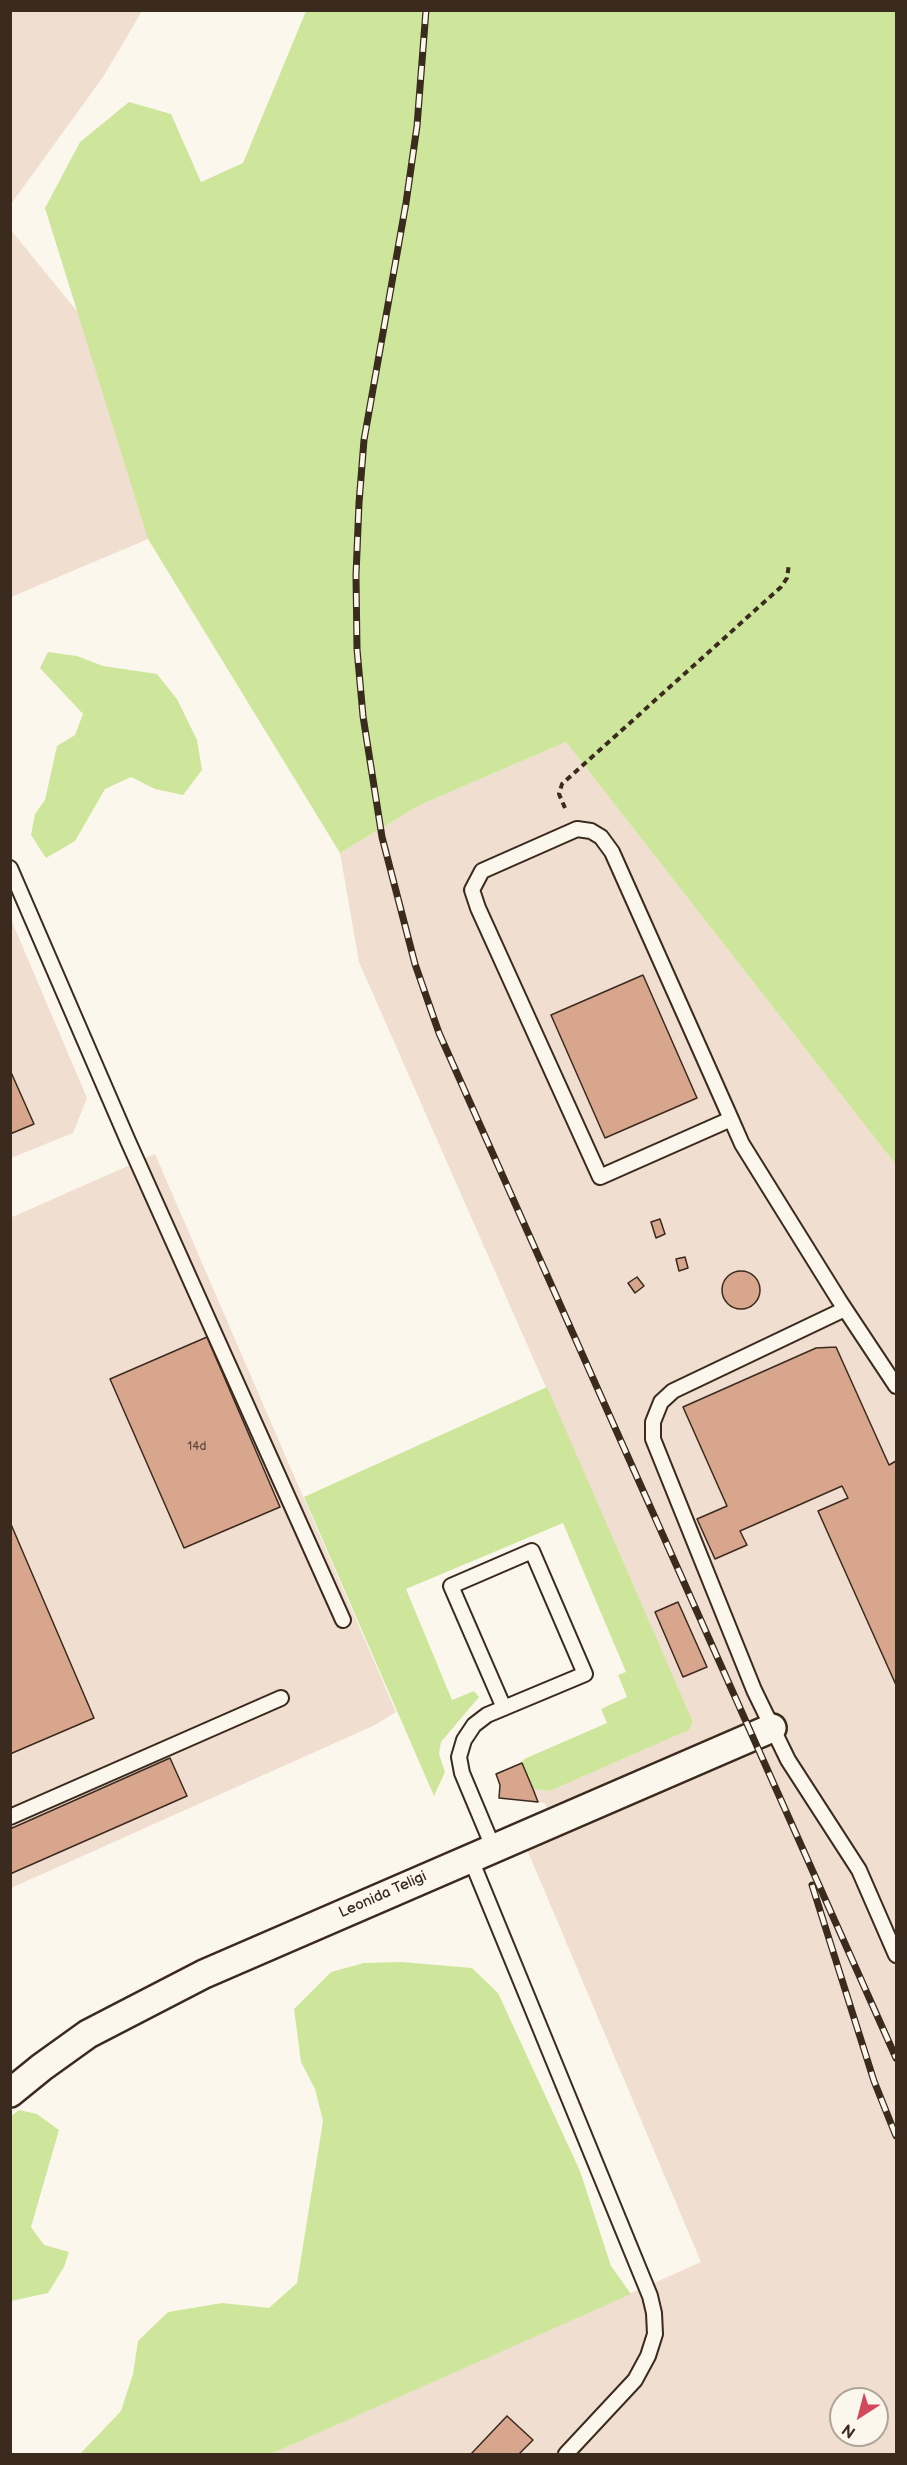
<!DOCTYPE html>
<html>
<head>
<meta charset="utf-8">
<style>
  body { margin:0 }
  #map { position:relative; width:907px; height:2465px; overflow:hidden; background:#fbf7ec; font-family:"Balsamiq Sans",sans-serif }
  canvas { display:block }
  .frame { position:absolute; inset:0; border:12px solid #3b2a1e; pointer-events:none }
  .north { position:absolute; left:829px; top:2387px; width:60px; height:60px; box-sizing:border-box; background:#fbf7ec; border:2px solid #aea59a; border-radius:50%; rotate:216deg; font-size:16px; font-weight:700; line-height:24px; text-align:center; color:#3b2a1e }
  .north::after { content:''; display:block; margin:auto; width:21px; height:27px; background:#d1495b; clip-path:polygon(50% 0,100% 100%,50% 72%,0 100%) }
</style>
</head>
<body>
<div id="map">
<canvas width="907" height="2465"></canvas>
<div class="frame"></div>
<div class="north">N</div>
</div>
<script>
const ctx = document.querySelector('canvas').getContext('2d');
ctx.lineJoin = 'round';
function fill(path, color) {
  ctx.fillStyle = color;
  ctx.fill(path, 'evenodd');
}
function shape(rows) {
  const path = new Path2D();
  for (const r of rows) {
    if (r.length === 3) {
      path.moveTo(r[0] + r[2], r[1]);
      path.arc(r[0], r[1], r[2], 0, 2 * Math.PI);
      continue;
    }
    path.moveTo(r[0], r[1]);
    for (let i = 2; i < r.length; i += 2) path.lineTo(r[i], r[i + 1]);
  }
  return path;
}
function trace(path, color, width, dash) {
  ctx.strokeStyle = color;
  ctx.lineWidth = width;
  ctx.lineCap = dash ? 'butt' : 'round';
  ctx.setLineDash(dash || []);
  ctx.stroke(path);
}
function label(font, color, halo, rows, align = 'center') {
  ctx.font = font + ' "Balsamiq Sans",sans-serif';
  ctx.lineWidth = 4.5;
  ctx.setLineDash([]);
  ctx.textBaseline = 'middle';
  ctx.strokeStyle = halo;
  ctx.fillStyle = color;
  for (const [text, x, y, turn = 0] of rows) {
    ctx.save();
    ctx.translate(x, y);
    ctx.rotate((+turn || 0) * Math.PI / 180);
    ctx.textAlign = isNaN(turn) ? turn : align;
    if (halo) ctx.strokeText(text, 0, 0);
    ctx.fillText(text, 0, 0);
    ctx.restore();
  }
}
fill(shape([
  [11,10,142,11,103,77,11,204],
  [10,229,181,439,148,539,11,597],
  [566,742,896,1165,896,2454,271,2454,701,2262,526,1847,558,1833,545,1803,538,1802,533,1789,550,1791,689,1730,693,1722,359,962,340,853,420,805],
  [841,2399,877,2399,877,2435,841,2435],
  [10,917,87,1098,73,1133,11,1158],
  [155,1154,396,1712,375,1725,11,1888,10,1218]
]), '#f0ded0');
fill(shape([
  [306,11,896,11,896,1165,566,742,420,805,340,853,148,539,45,208,80,142,129,102,171,114,201,182,243,163],
  [48,652,77,656,103,666,157,674,177,699,197,740,202,770,183,795,155,789,131,777,105,789,75,841,46,858,31,835,35,814,45,800,57,746,75,735,83,714,40,668],
  [547,1387,693,1722,689,1730,550,1791,533,1789,522,1763,524,1759,607,1723,601,1709,627,1697,618,1675,626,1672,563,1523,406,1589,452,1700,474,1691,479,1697,441,1742,439,1754,445,1772,434,1796,304,1497],
  [402,1962,472,1968,498,1993,580,2171,611,2266,631,2294,271,2454,80,2454,121,2411,133,2374,138,2341,168,2312,222,2303,269,2308,297,2283,323,2121,315,2089,301,2062,294,2009,331,1972,364,1963],
  [19,2110,37,2114,59,2130,31,2227,44,2245,69,2252,64,2267,48,2293,11,2301,10,2117]
]), '#cee69c');
const building = shape([
  [643,975,697,1098,605,1138,551,1015,643,975],
  [10,1070,34,1124,10,1134,10,1070],
  [660,1219,665,1234,656,1238,651,1222,660,1219],
  [685,1257,688,1268,679,1271,676,1259,685,1257],
  [741,1290,19],
  [637,1277,644,1286,635,1293,628,1283,637,1277],
  [207,1337,280,1507,184,1548,110,1379,207,1337],
  [836,1347,889,1465,896,1461,896,1685,818,1511,848,1498,842,1486,740,1531,747,1545,715,1559,697,1519,727,1506,683,1407,816,1348,836,1347],
  [10,1522,94,1718,10,1754,10,1522],
  [678,1602,707,1667,683,1677,655,1612,678,1602],
  [170,1758,187,1796,10,1874,10,1829,170,1758],
  [522,1763,533,1789,538,1802,499,1798,500,1785,496,1774,522,1763],
  [507,2416,533,2440,519,2454,471,2454,507,2416]
]);
fill(building, '#d8a58d');
trace(building, '#3b2a1e', 1.5);
const lane = shape([
  [10,868,128,1141,343,1620],
  [731,1119,600,1177,478,908,472,890,482,871,577,829,591,831,601,837,612,852,691,1029,731,1119,742,1144,839,1300,896,1386],
  [845,1309,673,1391,661,1402,653,1422,653,1439,754,1690,788,1760,859,1870,896,1955],
  [10,1817,281,1698],
  [493,1847,462,1773,459,1757,464,1740,474,1725,487,1715,585,1674,532,1551,451,1586,504,1708],
  [470,1857,650,2296,654,2313,655,2334,648,2356,635,2380,566,2454]
]);
const street = shape([
  [10,2093,42,2067,88,2034,204,1974,772,1728]
]);
trace(lane, '#3b2a1e', 18);
trace(street, '#3b2a1e', 32);
trace(shape([
  [565,808,559,794,562,784,781,587,787,578,789,564]
]), '#3b2a1e', 4, [6, 4.5]);
trace(lane, '#fbf7ec', 14);
trace(street, '#fbf7ec', 27);
const rail = shape([
  [426,10,417,126,406,203,364,440,359,503,356,575,357,649,363,716,382,837,415,964,439,1033,896,2058],
  [812,1885,874,2081,896,2136]
]);
trace(rail, '#3b2a1e', 7);
trace(rail, '#fbf7ec', 4.5, [14]);
label('12px', '#62493a', null, [
  ["14d",197,1447]
]);
label('15px', '#3b2a1e', '#fbf7ec', [
  ["Leonida Teligi",383,1895,-24]
]);
</script>
</body>
</html>
